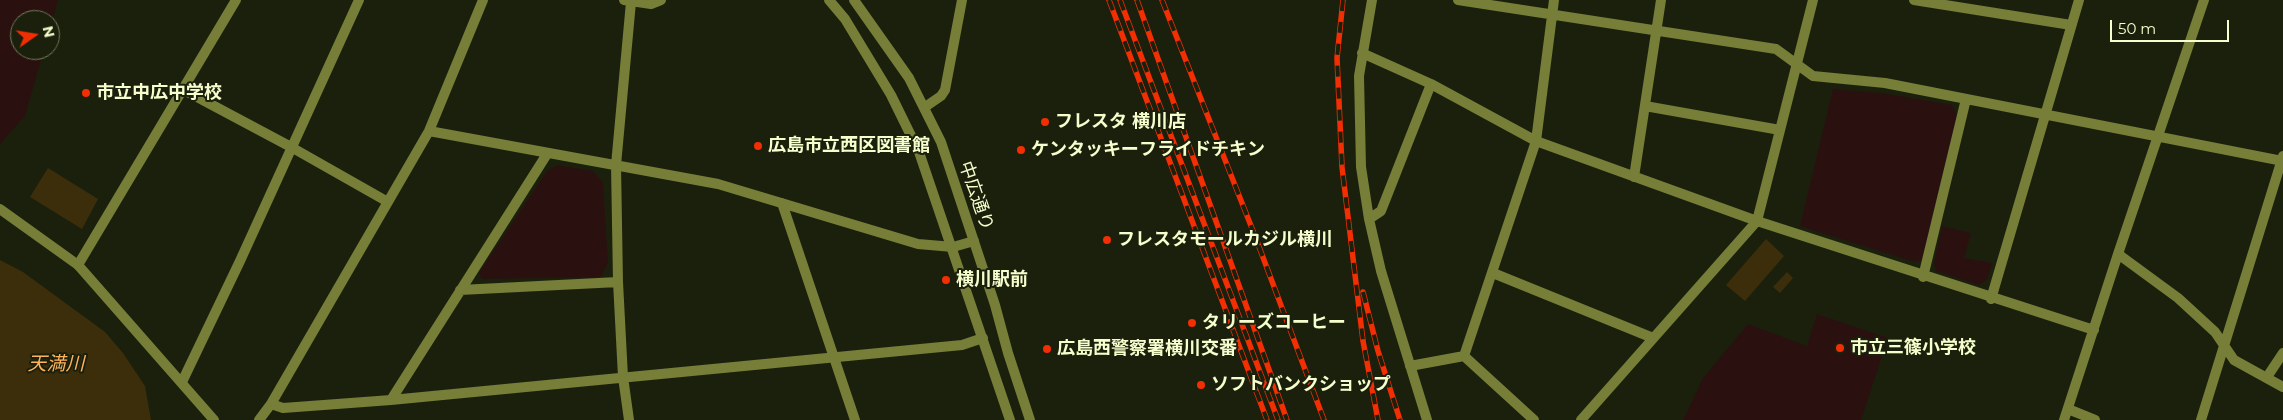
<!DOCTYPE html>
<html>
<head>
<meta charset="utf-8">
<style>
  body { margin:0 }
  #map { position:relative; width:2283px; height:420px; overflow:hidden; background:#1b200d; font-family:Montserrat,sans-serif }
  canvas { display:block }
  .north { position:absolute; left:10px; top:10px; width:50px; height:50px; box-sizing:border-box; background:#1b200d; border:1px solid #727959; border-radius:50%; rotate:77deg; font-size:14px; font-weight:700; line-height:20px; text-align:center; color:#f5fecc }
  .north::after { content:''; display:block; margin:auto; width:18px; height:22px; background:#f42e03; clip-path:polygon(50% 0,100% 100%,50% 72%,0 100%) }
  .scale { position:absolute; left:2110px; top:20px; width:119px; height:22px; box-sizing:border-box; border:2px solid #f5fecc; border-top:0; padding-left:6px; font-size:15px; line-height:18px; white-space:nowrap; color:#f5fecc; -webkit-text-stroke:4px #1b200d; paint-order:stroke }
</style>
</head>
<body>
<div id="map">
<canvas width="2283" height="420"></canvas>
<div class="north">N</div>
<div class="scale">50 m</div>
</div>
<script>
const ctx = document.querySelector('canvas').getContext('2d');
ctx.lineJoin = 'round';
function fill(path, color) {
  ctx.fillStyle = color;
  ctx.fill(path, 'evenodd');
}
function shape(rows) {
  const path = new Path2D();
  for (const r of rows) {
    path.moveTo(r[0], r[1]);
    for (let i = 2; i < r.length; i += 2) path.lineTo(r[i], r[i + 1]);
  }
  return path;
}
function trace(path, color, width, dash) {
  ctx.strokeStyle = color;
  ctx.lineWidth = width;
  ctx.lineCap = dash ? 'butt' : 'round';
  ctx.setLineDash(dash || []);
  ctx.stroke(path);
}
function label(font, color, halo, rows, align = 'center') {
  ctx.font = font + ' Montserrat,"Noto Sans JP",sans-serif';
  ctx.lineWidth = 4;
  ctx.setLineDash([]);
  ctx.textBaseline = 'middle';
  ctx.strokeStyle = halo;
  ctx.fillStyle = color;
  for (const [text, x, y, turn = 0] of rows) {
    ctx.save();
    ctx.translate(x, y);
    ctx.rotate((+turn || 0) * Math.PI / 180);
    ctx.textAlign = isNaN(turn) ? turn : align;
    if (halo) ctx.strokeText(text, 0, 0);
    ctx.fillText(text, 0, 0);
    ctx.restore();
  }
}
fill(shape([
  [0,0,58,0,50,29,50,20,20,20,20,50,44,50,25,116,0,144],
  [1833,89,1882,93,1952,105,1957,115,1922,260,1914,262,1800,226],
  [557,165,593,171,603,183,608,263,601,277,482,279,479,273,547,171],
  [1942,226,1971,233,1964,258,1992,263,1987,280,1979,285,1936,271,1934,263],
  [1817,314,1888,338,1861,420,1683,420,1703,378,1748,324,1807,346]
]), '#2a1110');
fill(shape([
  [48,168,98,199,82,229,30,197],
  [1766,239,1784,256,1745,301,1726,285],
  [0,260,23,272,105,332,123,353,145,386,151,420,0,420],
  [1787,272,1793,278,1780,293,1773,287]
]), '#3c2e0a');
trace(shape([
  [624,0,651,4,661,0],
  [1372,0,1359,76,1361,167,1369,219,1381,271,1427,420],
  [1458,0,1776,49,1813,76,1885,83,2283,161],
  [1914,0,2071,25],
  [1362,53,1431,84,1536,141,1757,221,2094,330],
  [184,90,291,147,388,202],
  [1645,106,1780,130],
  [925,107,941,96,945,90,962,0],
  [429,131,718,184,918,244,953,247,974,241],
  [1634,177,1661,0],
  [782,203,855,420],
  [1369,219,1381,211,1431,84],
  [2118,254,2178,298,2215,332,2234,360,2283,387],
  [78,265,236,0],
  [1493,273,1653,338],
  [1923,277,1966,99],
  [460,290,618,282],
  [1991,299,2079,0],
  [1464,356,1536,141,1554,0],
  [1410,366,1464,356,1534,420],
  [2267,377,2283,353],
  [182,382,240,261,359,0],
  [391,400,547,154],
  [271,404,283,408,391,400,962,345,983,338],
  [2068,409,2095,420],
  [259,420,271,404,429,131,483,0],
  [629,420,623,377,618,282,616,165,631,2],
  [1581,420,1757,221,1813,0],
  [2064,420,2118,254,2204,0],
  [2201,420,2283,156]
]), '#767e38', 10);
trace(shape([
  [829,0,845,19,891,95,919,152,1010,420],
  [854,0,909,78,941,142,995,305,1008,353,1030,420],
  [0,209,78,265,214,420]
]), '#767e38', 10);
const rail = shape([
  [1109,0,1267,420],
  [1120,0,1278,420],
  [1137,0,1287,420],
  [1162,0,1255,236,1324,420],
  [1343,0,1337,58,1342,167,1363,341,1378,420],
  [1363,292,1378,351,1400,420]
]);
trace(rail, '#f42e03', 5.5);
trace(rail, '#1b200d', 4, [11]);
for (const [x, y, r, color] of [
  [86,93,5,"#f42e03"],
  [1045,122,5,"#f42e03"],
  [758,146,5,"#f42e03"],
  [1021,150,5,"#f42e03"],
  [1107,240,5,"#f42e03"],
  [946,280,5,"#f42e03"],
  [1192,323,5,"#f42e03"],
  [1840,348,5,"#f42e03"],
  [1047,349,5,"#f42e03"],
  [1201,385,5,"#f42e03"]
]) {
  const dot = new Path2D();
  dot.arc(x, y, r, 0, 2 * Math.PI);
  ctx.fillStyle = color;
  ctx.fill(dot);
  trace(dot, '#1b200d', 2);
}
label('bold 18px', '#f5fecc', '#1b200d', [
  ["市立中広中学校",96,93],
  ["フレスタ 横川店",1055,122],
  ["広島市立西区図書館",768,146],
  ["ケンタッキーフライドチキン",1031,150],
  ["フレスタモールカジル横川",1117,240],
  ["横川駅前",956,280],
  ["タリーズコーヒー",1202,323],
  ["市立三篠小学校",1850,348],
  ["広島西警察署横川交番",1057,349],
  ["ソフトバンクショップ",1211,385]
], 'left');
label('18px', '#f5fecc', '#1b200d', [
  ["中広通り",976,196,71]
]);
label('italic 19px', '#fdb35c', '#1b200d', [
  ["天満川",56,364]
]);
</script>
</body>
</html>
